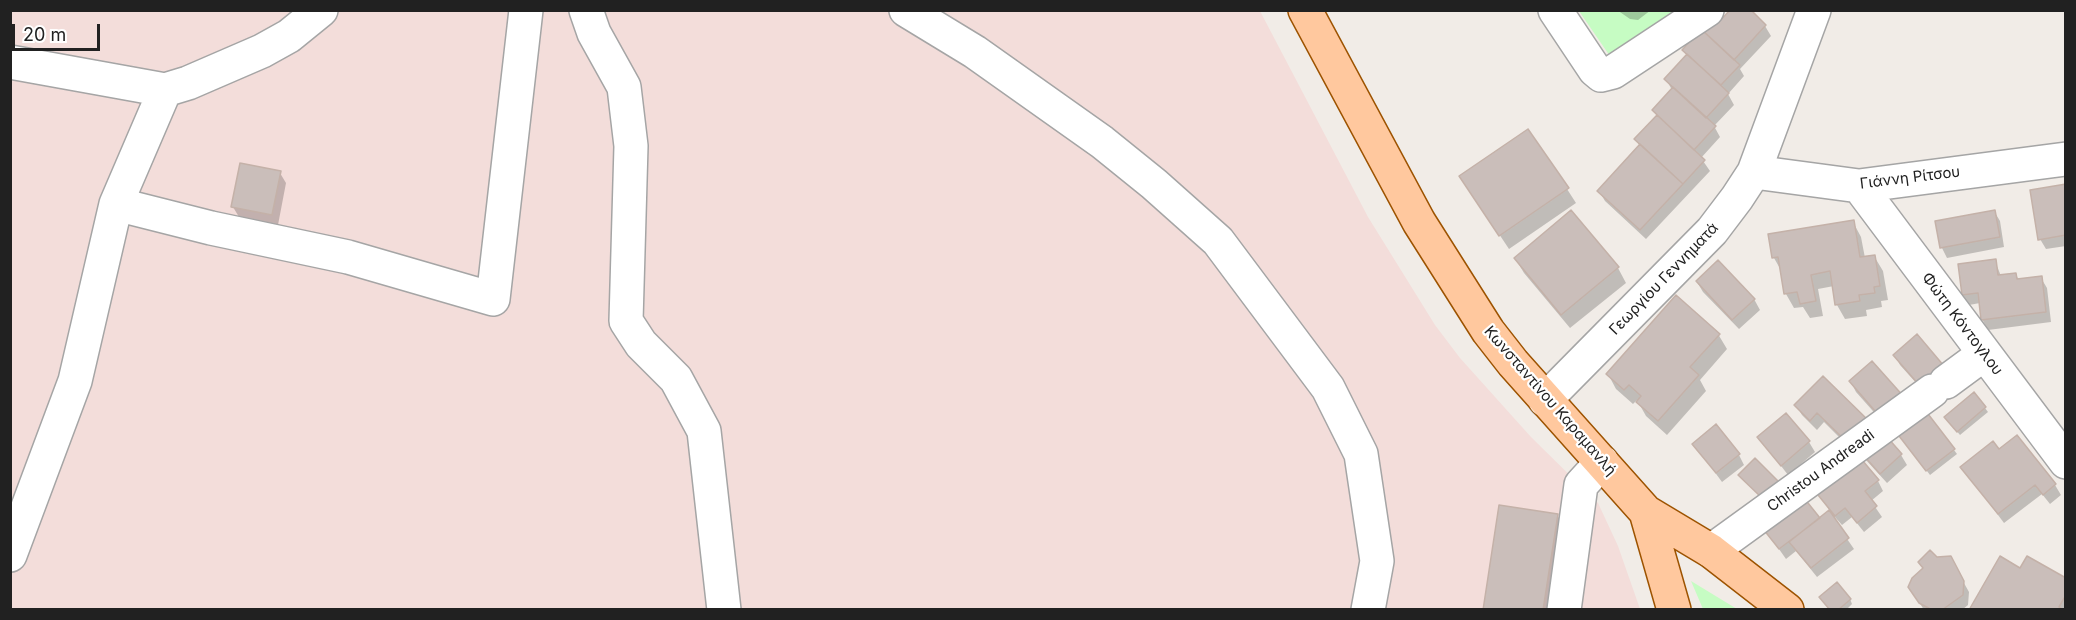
<!DOCTYPE html>
<html>
<head>
<meta charset="utf-8">
<style>
  body { margin:0 }
  #map { position:relative; width:2076px; height:620px; overflow:hidden; background:#f1ece7; font-family:Inter,sans-serif }
  canvas { display:block }
  .frame { position:absolute; inset:0; border:12px solid #212121; pointer-events:none }
  .scale { position:absolute; left:12px; top:24px; width:88px; height:27px; box-sizing:border-box; border:3px solid #212121; border-top:0; padding-left:8px; font-size:18px; line-height:21px; white-space:nowrap; color:#212121; -webkit-text-stroke:4px #fff; paint-order:stroke }
</style>
</head>
<body>
<div id="map">
<canvas width="2076" height="620"></canvas>
<div class="frame"></div>
<div class="scale">20 m</div>
</div>
<script>
const ctx = document.querySelector('canvas').getContext('2d');
ctx.lineJoin = 'round';
function fill(path, color) {
  ctx.fillStyle = color;
  ctx.fill(path, 'evenodd');
}
function shape(rows) {
  const path = new Path2D();
  for (const r of rows) {
    path.moveTo(r[0], r[1]);
    for (let i = 2; i < r.length; i += 2) path.lineTo(r[i], r[i + 1]);
  }
  return path;
}
function trace(path, color, width, dash) {
  ctx.strokeStyle = color;
  ctx.lineWidth = width;
  ctx.lineCap = dash ? 'butt' : 'round';
  ctx.setLineDash(dash || []);
  ctx.stroke(path);
}
function label(font, color, halo, rows, align = 'center') {
  ctx.font = font + ' Inter,sans-serif';
  ctx.lineWidth = 4.5;
  ctx.setLineDash([]);
  ctx.textBaseline = 'middle';
  ctx.strokeStyle = halo;
  ctx.fillStyle = color;
  for (const [text, x, y, turn = 0] of rows) {
    ctx.save();
    ctx.translate(x, y);
    ctx.rotate((+turn || 0) * Math.PI / 180);
    ctx.textAlign = isNaN(turn) ? turn : align;
    if (halo) ctx.strokeText(text, 0, 0);
    ctx.fillText(text, 0, 0);
    ctx.restore();
  }
}
fill(shape([
  [10,11,1260,11,1368,217,1435,325,1460,358,1531,437,1598,503,1618,546,1640,609,11,609]
]), '#f3ddda');
fill(shape([
  [1579,11,1692,11,1614,62],
  [1691,581,1737,609,1703,609]
]), '#c6fcc3');
fill(shape([
  [1617,10,1651,10,1638,20,1630,19],
  [1717,26,1765,26,1771,36,1740,69,1744,76,1728,94,1734,105,1714,126,1720,137,1701,158,1710,171,1646,239,1605,201,1599,191,1640,147,1636,139,1657,117,1654,110,1672,90,1666,79,1687,56,1684,50],
  [280,173,286,183,278,225,239,217,233,207],
  [1461,177,1567,189,1576,203,1509,249],
  [2066,186,2066,246,2046,249,2040,239],
  [1994,211,2000,221,2004,247,1947,258,1942,248],
  [1571,212,1618,268,1626,283,1570,328,1524,273,1515,258],
  [1853,222,1861,237,1865,258,1874,256,1883,271,1888,300,1881,301,1882,307,1866,310,1867,316,1845,319,1837,305,1834,286,1818,289,1823,316,1810,318,1803,307,1794,308,1786,294,1782,272,1774,258],
  [1995,261,2001,276,2016,274,2019,281,2041,278,2047,288,2051,322,1988,330,1982,319,1980,303,1969,305,1963,295],
  [1697,282,1754,299,1760,310,1739,329,1703,292],
  [1718,334,1727,349,1700,380,1706,391,1667,435,1646,416,1637,400,1633,404,1616,389,1608,374],
  [1917,336,1927,395,1900,365,1895,355],
  [1872,363,1888,428,1856,392,1851,382],
  [1796,405,1880,431,1901,455,1907,465,1887,483,1866,460,1860,449,1855,453,1824,422,1817,430,1802,415],
  [1985,408,1988,412,1960,435,1949,422],
  [1786,415,1809,442,1815,452,1788,475,1759,437],
  [1901,437,1954,450,1957,454,1930,475],
  [1694,444,1739,455,1744,465,1722,482],
  [1999,451,2055,485,2061,495,2050,504,2042,494,2004,523,1962,467],
  [1878,481,1883,491,1871,501,1882,517,1864,532,1852,517,1842,525,1834,516,1832,517,1854,549,1817,577,1796,551,1786,559,1762,525,1820,520,1830,511,1816,490],
  [1557,515,1566,530,1553,610,1484,610],
  [1937,558,1950,558,1969,592,1968,605,1962,610,1924,610,1916,597],
  [2021,570,2066,580,2066,610,1971,610],
  [1850,599,1852,604,1846,610,1830,610]
]), '#0003');
const building = shape([
  [1730,10,1751,10,1766,25,1734,60,1701,29,1711,18,1717,24,1730,10],
  [1701,29,1740,65,1721,85,1682,50,1701,29],
  [1687,54,1729,93,1706,118,1664,79,1687,54],
  [1673,87,1716,126,1694,150,1652,110,1673,87],
  [1657,115,1705,160,1683,184,1634,139,1657,115],
  [1528,129,1569,188,1499,236,1459,176,1528,129],
  [1640,144,1683,184,1640,230,1597,191,1640,144],
  [240,163,281,171,272,215,231,207,240,163],
  [2066,184,2066,235,2038,240,2030,190,2066,184],
  [1571,210,1619,267,1561,315,1514,258,1571,210],
  [1995,210,2000,237,1940,248,1935,221,1995,210],
  [1854,220,1860,257,1875,255,1880,286,1874,287,1875,293,1859,295,1860,301,1835,305,1830,271,1811,275,1816,301,1800,304,1797,292,1784,294,1778,257,1772,258,1768,234,1854,220],
  [1996,259,1998,275,2016,273,2017,279,2042,276,2046,312,1981,320,1978,293,1962,295,1958,264,1996,259],
  [1718,260,1755,299,1732,320,1696,281,1718,260],
  [1676,295,1720,334,1690,367,1699,375,1658,421,1636,402,1641,396,1629,385,1624,390,1606,374,1676,295],
  [1917,334,1944,366,1920,386,1893,355,1917,334],
  [1872,361,1905,398,1882,419,1849,381,1872,361],
  [1823,376,1870,422,1849,444,1817,413,1810,421,1794,405,1823,376],
  [1974,392,1986,407,1957,432,1944,417,1974,392],
  [1925,410,1955,449,1926,471,1896,432,1925,410],
  [1786,413,1810,441,1781,466,1757,437,1786,413],
  [1716,424,1740,454,1716,473,1692,444,1716,424],
  [1880,429,1902,454,1880,474,1858,449,1880,429],
  [2017,435,2056,484,2043,495,2035,485,1998,514,1960,467,1993,441,1999,449,2017,435],
  [1857,454,1879,480,1865,491,1877,506,1857,523,1845,508,1835,516,1814,490,1857,454],
  [1755,458,1779,482,1763,499,1738,475,1755,458],
  [1800,493,1820,518,1779,549,1760,525,1800,493],
  [1499,505,1558,514,1543,610,1483,610,1499,505],
  [1829,510,1849,538,1811,568,1789,542,1829,510],
  [1930,550,1937,557,1951,556,1964,581,1963,595,1942,610,1932,610,1919,603,1908,587,1912,578,1923,568,1918,562,1930,550],
  [2000,556,2020,568,2027,556,2066,578,2066,595,2059,607,2064,610,1969,610,2000,556],
  [1837,582,1851,599,1838,610,1830,610,1819,597,1837,582]
]);
fill(building, '#cabeba');
trace(building, '#c4b1a8', 1.5);
const minor = shape([
  [586,10,594,33,624,87,631,146,626,321,641,344,676,379,704,431,724,610],
  [906,10,975,52,1102,142,1154,184,1218,241,1328,388,1361,454,1377,561,1368,610],
  [1555,10,1595,70,1601,75,1613,72,1707,10],
  [10,62,165,90,188,83,262,51,289,36,321,10],
  [1754,172,1859,186,2066,159],
  [1859,186,2066,462],
  [116,204,211,228,348,257,493,299,526,10],
  [1946,382,1984,354],
  [1545,400,1712,231,1737,198,1754,172,1814,10],
  [1711,551,1932,391],
  [10,555,75,381,116,204,165,90],
  [1564,610,1581,485,1602,462]
]);
const major = shape([
  [1305,10,1419,222,1488,331,1513,363,1646,512,1711,551,1787,610],
  [1646,512,1674,610]
]);
trace(minor, '#a5a5a5', 36);
trace(major, '#9d5300', 36);
trace(minor, '#fff', 33);
trace(major, '#ffc89e', 33);
label('15px', '#212121', '#fff', [
  ["Γιάννη Ρίτσου",1910,178,-7],
  ["Γεωργίου Γεννηματά",1664,279,-46],
  ["Φώτη Κόντογλου",1962,324,53],
  ["Κωνσταντίνου Καραμανλή",1550,401,49],
  ["Christou Andreadi",1821,471,-36]
]);
</script>
</body>
</html>
